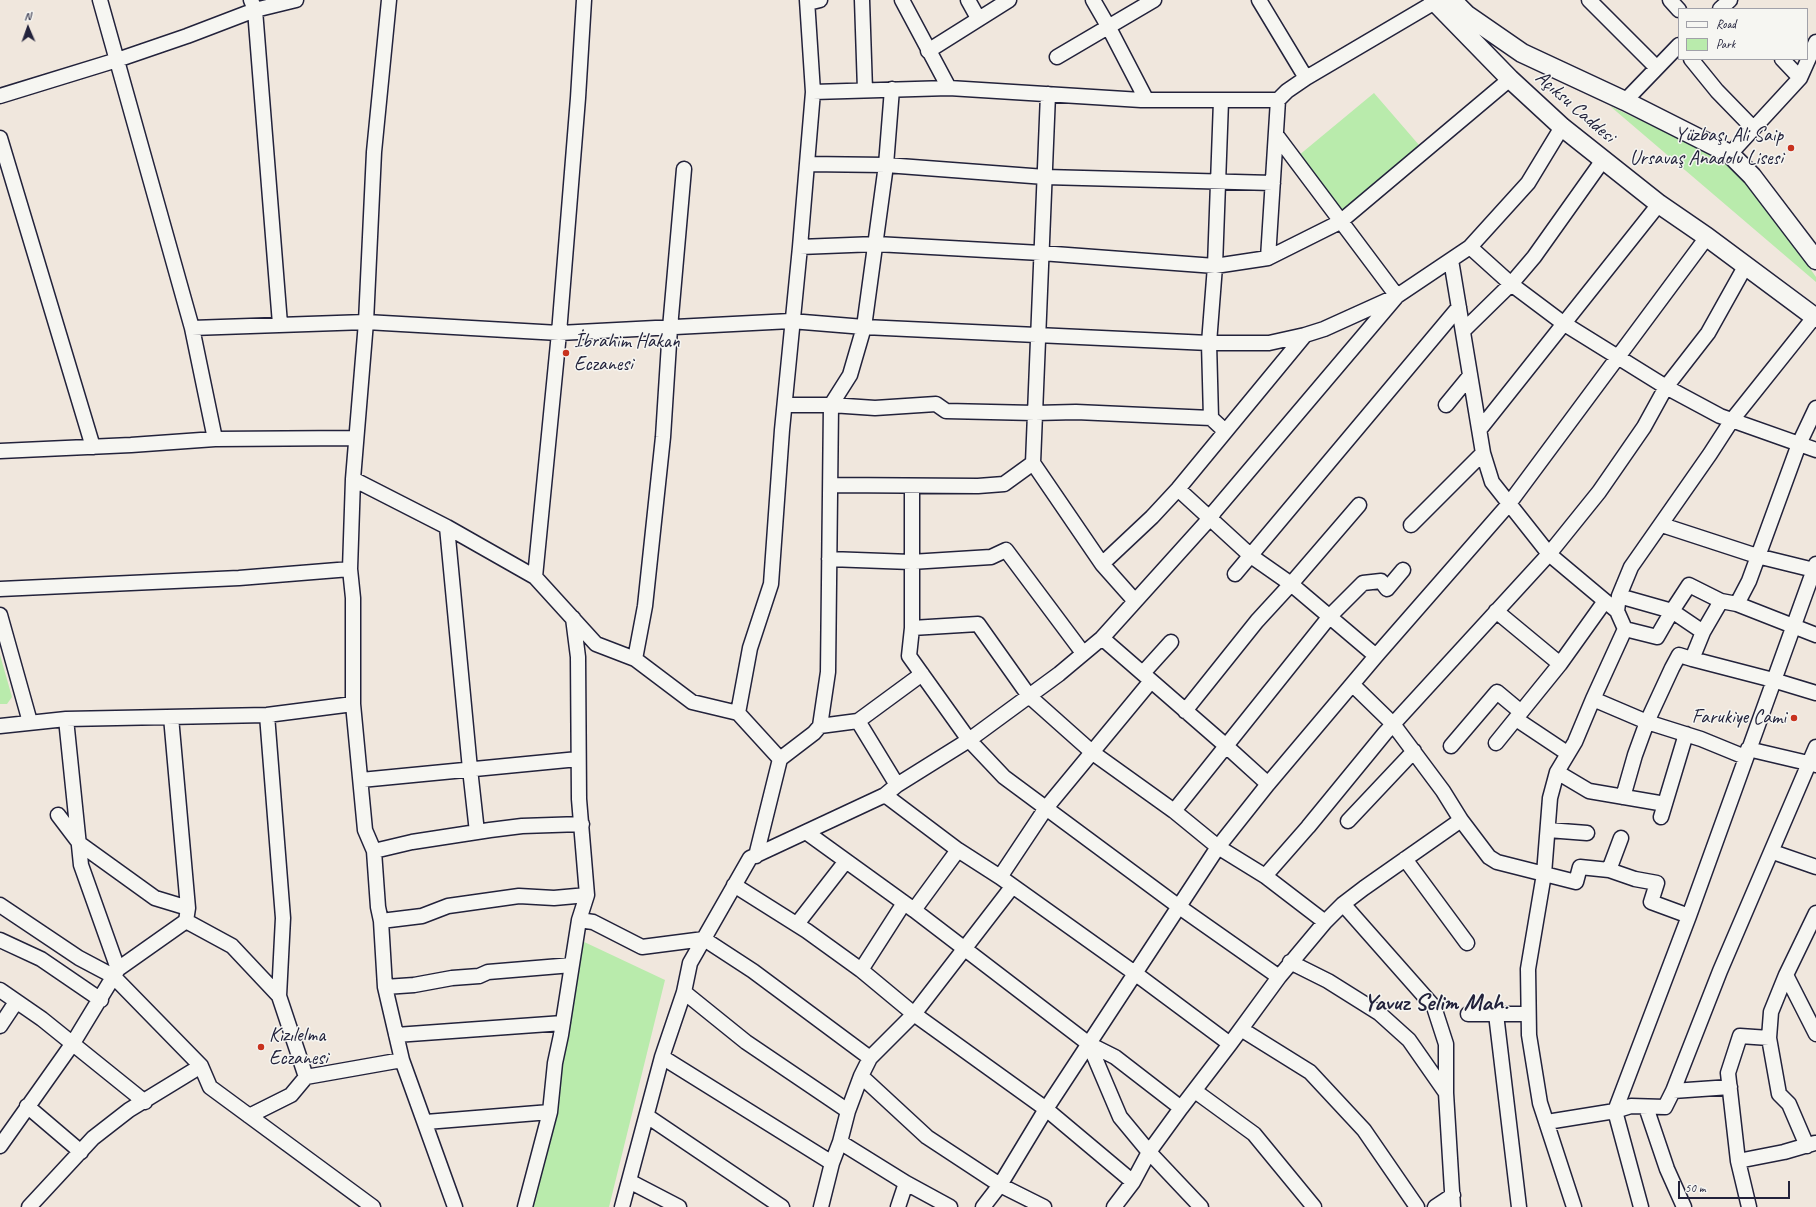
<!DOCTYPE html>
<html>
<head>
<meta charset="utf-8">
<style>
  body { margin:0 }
  #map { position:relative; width:1816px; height:1207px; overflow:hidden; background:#f0e7dd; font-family:Caveat,sans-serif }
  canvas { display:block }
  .legend { position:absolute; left:1678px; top:8px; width:130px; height:52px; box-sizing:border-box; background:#f6f6f2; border:1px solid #a1a1a9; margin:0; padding:5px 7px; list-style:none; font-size:12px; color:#22223b }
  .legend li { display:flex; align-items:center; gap:8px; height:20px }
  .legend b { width:20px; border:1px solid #a1a1a9 }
  .north { position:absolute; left:8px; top:8px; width:40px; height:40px; -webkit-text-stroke:3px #f6f6f2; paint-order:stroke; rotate:358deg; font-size:11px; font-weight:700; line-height:16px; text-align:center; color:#22223b }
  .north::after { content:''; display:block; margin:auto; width:14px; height:18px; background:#22223b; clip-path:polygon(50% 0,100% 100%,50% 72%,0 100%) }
  .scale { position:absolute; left:1678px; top:1181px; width:112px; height:18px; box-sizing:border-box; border:2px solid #22223b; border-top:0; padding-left:5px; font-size:12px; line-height:14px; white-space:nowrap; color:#22223b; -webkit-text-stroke:3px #f6f6f2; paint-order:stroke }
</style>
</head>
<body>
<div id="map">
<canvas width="1816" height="1207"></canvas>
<ul class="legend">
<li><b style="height:5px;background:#f6f6f2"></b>Road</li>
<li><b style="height:11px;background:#b9ebac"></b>Park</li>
</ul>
<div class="north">N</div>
<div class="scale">50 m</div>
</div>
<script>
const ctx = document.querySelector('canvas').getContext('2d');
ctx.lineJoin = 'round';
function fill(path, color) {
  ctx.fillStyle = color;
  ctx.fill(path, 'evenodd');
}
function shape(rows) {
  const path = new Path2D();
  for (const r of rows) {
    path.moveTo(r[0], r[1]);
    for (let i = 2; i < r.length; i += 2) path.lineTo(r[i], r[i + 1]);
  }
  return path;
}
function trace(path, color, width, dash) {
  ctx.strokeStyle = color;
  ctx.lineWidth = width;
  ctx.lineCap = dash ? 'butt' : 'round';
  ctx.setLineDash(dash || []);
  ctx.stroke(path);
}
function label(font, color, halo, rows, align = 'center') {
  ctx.font = font + ' Caveat,sans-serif';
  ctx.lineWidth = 3;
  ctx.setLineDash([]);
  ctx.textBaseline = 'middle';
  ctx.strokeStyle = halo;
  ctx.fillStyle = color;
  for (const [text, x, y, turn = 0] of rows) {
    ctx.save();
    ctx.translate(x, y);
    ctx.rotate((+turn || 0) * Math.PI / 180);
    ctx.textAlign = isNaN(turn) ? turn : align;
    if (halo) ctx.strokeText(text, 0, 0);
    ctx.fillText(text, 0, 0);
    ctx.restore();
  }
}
fill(shape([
  [1374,93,1419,145,1343,215,1298,156],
  [1610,106,1727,161,1778,223,1816,277,1816,282],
  [0,655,12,697,7,704,0,704],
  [580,940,665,980,609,1207,530,1207]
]), '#b9ebac');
const minor = shape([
  [100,0,192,328,215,439],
  [251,0,255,10,280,324],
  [389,0,374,152,366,322,353,479,350,569,353,598,353,704,365,830,374,851,378,907,381,921,385,987,402,1060,455,1207],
  [862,0,865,90],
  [902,0,949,88],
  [968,0,978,18],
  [1093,0,1108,26,1146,99],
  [1259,0,1306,78],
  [1589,0,1656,67],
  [1670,0,1679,10],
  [808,3,820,0],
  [1720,9,1730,0],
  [928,51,1009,0],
  [1057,57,1154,0],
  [1691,59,1717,91,1753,128],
  [1782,59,1800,78],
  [813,92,949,88,1141,100,1278,100],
  [0,96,117,60,187,36,255,10,296,0],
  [1625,101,1679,45],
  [0,138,93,447],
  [1730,154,1800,78,1816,42],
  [807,164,886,165,1045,177,1273,183],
  [800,247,876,244,1041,253,1215,266,1268,258,1340,222,1510,79],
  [1470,247,1511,284,1563,323,1666,387,1720,416,1816,450],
  [1268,258,1278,100,1287,91,1306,78,1435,2,1443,0],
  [1451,260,1483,453,1492,482,1549,554,1617,611],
  [192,328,366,322,559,333,791,321,864,327,1209,343,1269,343,1305,335],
  [1464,330,1511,284,1534,257,1603,160],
  [785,405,831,405,875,408,936,404,946,411,1035,413,1076,412,1211,418,1225,431],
  [1446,405,1469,377],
  [1211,418,1209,343,1215,266,1221,101],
  [1480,429,1659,204],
  [0,451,131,445,215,439,356,438],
  [1033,463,1102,564],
  [353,479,447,527,535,577,596,644,635,659,692,702,738,713,780,759,756,856],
  [831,485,978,486,1004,484,1033,463,1048,94],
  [912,486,912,628,909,656,969,740,1004,777,1178,906,1279,977],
  [1178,489,1251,556,1291,584,1376,656],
  [1411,525,1483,453],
  [1662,525,1757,556,1814,570],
  [447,527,470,769,477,832],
  [829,559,911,562,991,557,1006,550,1083,653],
  [1235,574,1459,307],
  [535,577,559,333,578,98,584,0],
  [0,589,239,578,350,569],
  [1619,596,1672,611,1657,637,1625,629],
  [1134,600,1102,564,1152,517,1178,489,1305,335,1324,329,1397,296,1470,247,1528,183,1562,127],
  [1737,604,1816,635],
  [1496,611,1560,664],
  [0,615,30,722],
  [912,628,978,624,1029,696,1093,753,1174,811,1218,847,1265,876,1325,922],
  [1703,632,1721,601],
  [1102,638,1225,745,1268,784],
  [635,659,645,606,663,437,670,328,684,169],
  [1692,659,1773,680,1816,693],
  [1143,673,1171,642],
  [1353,685,1393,724,1443,791,1461,820,1489,857,1497,862,1576,882,1580,867,1609,870,1635,879,1657,883,1651,902,1689,916],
  [1593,699,1647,722,1701,739,1745,757],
  [1185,711,1257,621,1291,584,1359,505],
  [738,713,750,648,771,584,782,430,800,247,813,92,807,0],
  [66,719,81,865,118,969],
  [1516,719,1567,753],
  [858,721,897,785],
  [0,726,66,719,267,715,353,704],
  [820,726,828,672,831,405,850,375,864,327,886,165,892,89],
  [1496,743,1560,664,1605,601],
  [1451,746,1497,692,1521,712],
  [1748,749,1816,765],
  [780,759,814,733,820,726,858,721,922,674],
  [1557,772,1589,791,1665,804],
  [361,780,578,759],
  [885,795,958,850,1000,877,1136,974,1230,1044],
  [1623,797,1635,755,1647,722,1672,668,1679,655,1692,659,1703,632,1672,611,1689,585,1721,601,1737,604,1749,581,1799,444,1816,408],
  [1174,811,1330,616,1363,583,1381,581,1387,589,1403,570],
  [58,815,80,844,155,898,188,908],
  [1661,817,1686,734],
  [1348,821,1414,751],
  [1548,830,1587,833],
  [806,832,914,910,1089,1044,1115,1057,1181,1108],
  [374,851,412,842,490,830,522,826,582,824],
  [1773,852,1816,867],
  [1405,859,1467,943],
  [1609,870,1621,838],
  [1265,876,1308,827,1385,733,1549,554,1599,492,1644,427,1666,387,1708,333,1746,265],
  [1000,877,1046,808,1151,681],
  [734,885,807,931,861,970,914,1014,1046,1109,1133,1182],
  [1343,904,1434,1007,1446,1044,1446,1093,1453,1207],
  [0,905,79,958,113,976,201,1066,210,1087,373,1207],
  [914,910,958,850],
  [579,920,593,922,642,947,704,939,753,971,870,1058],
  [186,921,232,946,279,996],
  [381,921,422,916,448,906,519,896,554,898,587,895],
  [797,924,846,861],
  [0,940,41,959,101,1000],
  [1290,962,1328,981,1379,1013,1409,1040,1446,1093],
  [861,970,904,903],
  [1786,975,1816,1034],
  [385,987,414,985,452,978,479,976,488,972,572,965],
  [0,990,42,1019,145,1102],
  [684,992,746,1042,848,1111],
  [1468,1014,1496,1014],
  [0,1026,16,1002],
  [1241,1029,1310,1072,1364,1130,1417,1207],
  [396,1035,563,1023],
  [1769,1038,1779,1094,1789,1104,1807,1146],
  [1089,1044,1120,1117,1149,1152,1201,1207],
  [662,1057,832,1163],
  [861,1076,927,1137,1000,1185,1044,1207],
  [306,1077,402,1060],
  [1195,1091,1254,1134,1314,1207],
  [1673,1091,1730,1087],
  [27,1106,81,1152],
  [1646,1107,1667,1169,1684,1207],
  [249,1116,291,1095,306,1077,279,996,283,918,267,715],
  [647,1116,782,1207],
  [426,1122,550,1112],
  [1547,1122,1615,1111,1631,1106,1665,1107,1673,1091,1720,971,1816,747],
  [840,1142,906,1183,950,1207],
  [0,1146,73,1043,118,969,186,921,188,908,171,717],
  [1738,1161,1784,1152,1815,1143],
  [629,1181,679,1207],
  [29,1207,93,1138,129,1110,201,1066],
  [525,1207,550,1112,555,1063,561,1035,579,920,587,895,579,799,578,657,573,618],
  [622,1207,662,1057,684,992,690,963,750,858,885,795,897,785,969,740,1059,674,1102,638,1212,516,1214,512,1397,296,1277,136],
  [821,1207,832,1163,840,1142,848,1111,861,1076,870,1058,914,1014,1012,887],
  [898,1207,906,1183],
  [983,1207,1000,1185,1046,1109,1218,847,1268,784,1376,656,1508,505,1707,237],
  [1114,1207,1133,1182,1149,1152,1181,1108,1230,1044,1279,977,1325,922,1343,904,1364,888,1461,820],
  [1435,1207,1453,1195],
  [1519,1207,1496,1014,1527,1014],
  [1574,1207,1540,1103,1529,1035,1528,969,1544,874,1550,798,1557,772,1575,742,1593,699,1625,629,1617,611,1619,596,1631,567,1710,454,1732,420,1815,316],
  [1641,1207,1615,1111,1689,916,1816,564],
  [1749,1207,1738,1161,1728,1073,1740,1036,1769,1038,1771,1012,1786,975,1816,913]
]);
const major = shape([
  [1433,0,1510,79,1562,127,1659,204,1707,237,1816,318],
  [1452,0,1467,15,1522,53,1625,101,1730,154,1752,176,1816,260]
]);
trace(minor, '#22223b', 17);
trace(major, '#22223b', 21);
trace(minor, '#f6f6f2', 14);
trace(major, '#f6f6f2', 18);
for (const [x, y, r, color] of [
  [1791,148,4,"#c8321e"],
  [566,353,4,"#c8321e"],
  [1794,718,4,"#c8321e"],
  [261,1047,4,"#c8321e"]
]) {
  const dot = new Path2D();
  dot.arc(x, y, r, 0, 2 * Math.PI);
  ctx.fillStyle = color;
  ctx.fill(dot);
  trace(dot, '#f6f6f2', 1.5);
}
label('20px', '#22223b', '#f6f6f2', [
  ["Açıksu Caddesi",1575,107,41]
]);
label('20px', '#22223b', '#f6f6f2', [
  ["Yüzbaşı Ali Saip",1783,136],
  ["Ursavaş Anadolu Lisesi",1783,159],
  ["İbrahim Hakan",574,342,"left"],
  ["Eczanesi",574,365,"left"],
  ["Farukiye Cami",1786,718],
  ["Kızılelma",269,1036,"left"],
  ["Eczanesi",269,1059,"left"]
], 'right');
label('bold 24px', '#22223b', '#f6f6f2', [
  ["Yavuz Selim Mah.",1436,1004]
]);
</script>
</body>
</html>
